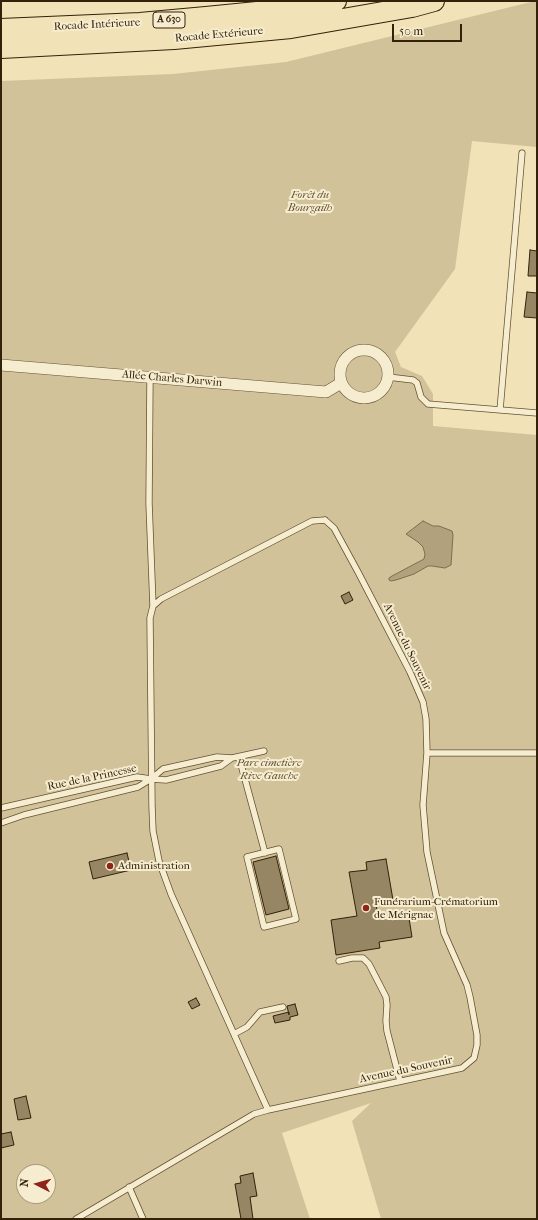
<!DOCTYPE html>
<html>
<head>
<meta charset="utf-8">
<style>
  body { margin:0 }
  #map { position:relative; width:538px; height:1220px; overflow:hidden; background:#f1e3b7; font-family:"IM FELL French Canon",serif }
  canvas { display:block }
  .frame { position:absolute; inset:0; border:2px solid #342109; pointer-events:none }
  .north { position:absolute; left:16px; top:1164px; width:40px; height:40px; box-sizing:border-box; background:#f6edd0; border:1px solid #a89b80; border-radius:50%; rotate:276deg; font-size:11px; font-weight:700; line-height:16px; text-align:center; color:#342109 }
  .north::after { content:''; display:block; margin:auto; width:14px; height:18px; background:#8f2418; clip-path:polygon(50% 0,100% 100%,50% 72%,0 100%) }
  .scale { position:absolute; left:392px; top:24px; width:70px; height:18px; box-sizing:border-box; border:2px solid #342109; border-top:0; padding-left:5px; font-size:12px; line-height:14px; white-space:nowrap; color:#342109; -webkit-text-stroke:3px #f6edd0; paint-order:stroke }
</style>
</head>
<body>
<div id="map">
<canvas width="538" height="1220"></canvas>
<div class="frame"></div>
<div class="north">N</div>
<div class="scale">50 m</div>
</div>
<script>
const ctx = document.querySelector('canvas').getContext('2d');
ctx.lineJoin = 'round';
function fill(path, color) {
  ctx.fillStyle = color;
  ctx.fill(path, 'evenodd');
}
function shape(rows) {
  const path = new Path2D();
  for (const r of rows) {
    if (r.length === 3) {
      path.moveTo(r[0] + r[2], r[1]);
      path.arc(r[0], r[1], r[2], 0, 2 * Math.PI);
      continue;
    }
    path.moveTo(r[0], r[1]);
    for (let i = 2; i < r.length; i += 2) path.lineTo(r[i], r[i + 1]);
  }
  return path;
}
function trace(path, color, width, dash) {
  ctx.strokeStyle = color;
  ctx.lineWidth = width;
  ctx.lineCap = dash ? 'butt' : 'round';
  ctx.setLineDash(dash || []);
  ctx.stroke(path);
}
function label(font, color, halo, rows, align = 'center') {
  ctx.font = font + ' "IM FELL French Canon",serif';
  ctx.lineWidth = 4;
  ctx.setLineDash([]);
  ctx.textBaseline = 'middle';
  ctx.strokeStyle = halo;
  ctx.fillStyle = color;
  for (const [text, x, y, turn = 0] of rows) {
    ctx.save();
    ctx.translate(x, y);
    ctx.rotate((+turn || 0) * Math.PI / 180);
    ctx.textAlign = isNaN(turn) ? turn : align;
    if (halo) ctx.strokeText(text, 0, 0);
    ctx.fillText(text, 0, 0);
    ctx.restore();
  }
}
fill(shape([
  [535,1,537,1,537,147,472,141,455,269,395,352,401,367,422,376,433,394,433,426,537,435,537,1219,381,1219,352,1121,371,1103,282,1133,310,1219,1,1219,1,81,173,74,286,62],
  [24,1172,48,1172,48,1196,24,1196]
]), '#d1c299');
const water = shape([
  [423,521,433,526,439,526,452,531,453,535,451,565,445,568,432,566,428,566,414,574,396,580,391,581,389,580,389,578,392,576,424,559,425,554,423,547,418,542,406,534,423,521]
]);
fill(water, '#b1a17c');
trace(water, '#7f6e4e', 1);
const building = shape([
  [530,250,537,251,537,276,528,276,530,250],
  [527,292,537,293,537,318,524,317,527,292],
  [349,592,353,600,345,604,341,596,349,592],
  [127,853,131,870,93,879,89,862,127,853],
  [276,856,289,909,266,915,253,862,276,856],
  [386,859,393,900,376,903,378,918,408,912,412,937,379,942,380,948,336,955,331,920,357,916,349,872,367,870,366,862,386,859],
  [196,998,200,1005,192,1009,188,1002,196,998],
  [295,1004,298,1015,290,1017,290,1020,275,1023,273,1016,289,1012,289,1015,287,1006,295,1004],
  [26,1096,31,1118,18,1120,14,1099,26,1096],
  [11,1132,14,1145,1,1148,1,1134,11,1132],
  [253,1173,257,1196,250,1197,253,1219,241,1219,235,1184,241,1183,240,1176,253,1173]
]);
fill(building, '#968663');
trace(building, '#342109', 1);
const lane = shape([
  [388,377,413,380,417,383,421,397,428,404,537,413],
  [150,378,149,503,153,606],
  [500,410,522,153],
  [325,520,334,528,358,572,410,672,423,702,426,719,427,753,423,805,427,852,444,933,467,985,470,997,477,1035,477,1045,474,1058,462,1068,268,1110,171,894,159,861,153,831,152,806,150,618,153,606,161,599,312,521,325,520],
  [427,753,537,753],
  [239,757,265,853],
  [232,758,221,766,166,780,151,779,163,769,217,757,232,758,264,751],
  [1,808,137,777,151,779,138,787,24,815,1,823],
  [279,849,296,919,264,927,247,857,279,849],
  [339,961,352,958,363,958,369,964,386,997,387,1005,386,1021,387,1031,400,1081],
  [234,1034,247,1027,260,1012,283,1007],
  [129,1187,143,1219],
  [76,1219,254,1114,268,1110]
]);
const street = shape([
  [364,374,24],
  [1,365,326,392,341,383]
]);
const highway = shape([
  [1,29,140,23,206,17,287,9,336,1],
  [1,48,174,39,291,28,412,7,434,1]
]);
trace(lane, '#635234', 7);
trace(street, '#635234', 12);
trace(highway, '#342109', 22);
trace(lane, '#f6edd0', 5.5);
trace(street, '#f6edd0', 11);
trace(highway, '#f1e3b7', 20);
for (const [x, y, r, color] of [
  [110,866,4,"#8f2418"],
  [366,908,4,"#8f2418"]
]) {
  const dot = new Path2D();
  dot.arc(x, y, r, 0, 2 * Math.PI);
  ctx.fillStyle = color;
  ctx.fill(dot);
  trace(dot, '#f6edd0', 1.5);
}
for (const [x, y, w] of [
  [169,20,32]
]) {
  const box = new Path2D();
  box.roundRect(x - w / 2, y - 8, w, 16, 3);
  ctx.fillStyle = '#f6edd0';
  ctx.fill(box);
  trace(box, '#342109', 1);
}
label('bold 10px', '#342109', null, [
  ["A 630",169,20]
]);
label('11px', '#342109', '#f6edd0', [
  ["Rocade Intérieure",97,25,-3],
  ["Rocade Extérieure",219,35,-5],
  ["Allée Charles Darwin",172,379,5],
  ["Avenue du Souvenir",407,647,64],
  ["Rue de la Princesse",92,778,-12],
  ["Avenue du Souvenir",406,1070,-12]
]);
label('italic 11px', '#635134', '#f6edd0', [
  ["Forêt du",310,195],
  ["Bourgailh",310,208],
  ["Parc cimetière",269,763],
  ["Rive Gauche",269,776]
]);
label('11px', '#342109', '#f6edd0', [
  ["Administration",118,866],
  ["Funérarium-Crématorium",374,902],
  ["de Mérignac",374,915]
], 'left');
</script>
</body>
</html>
